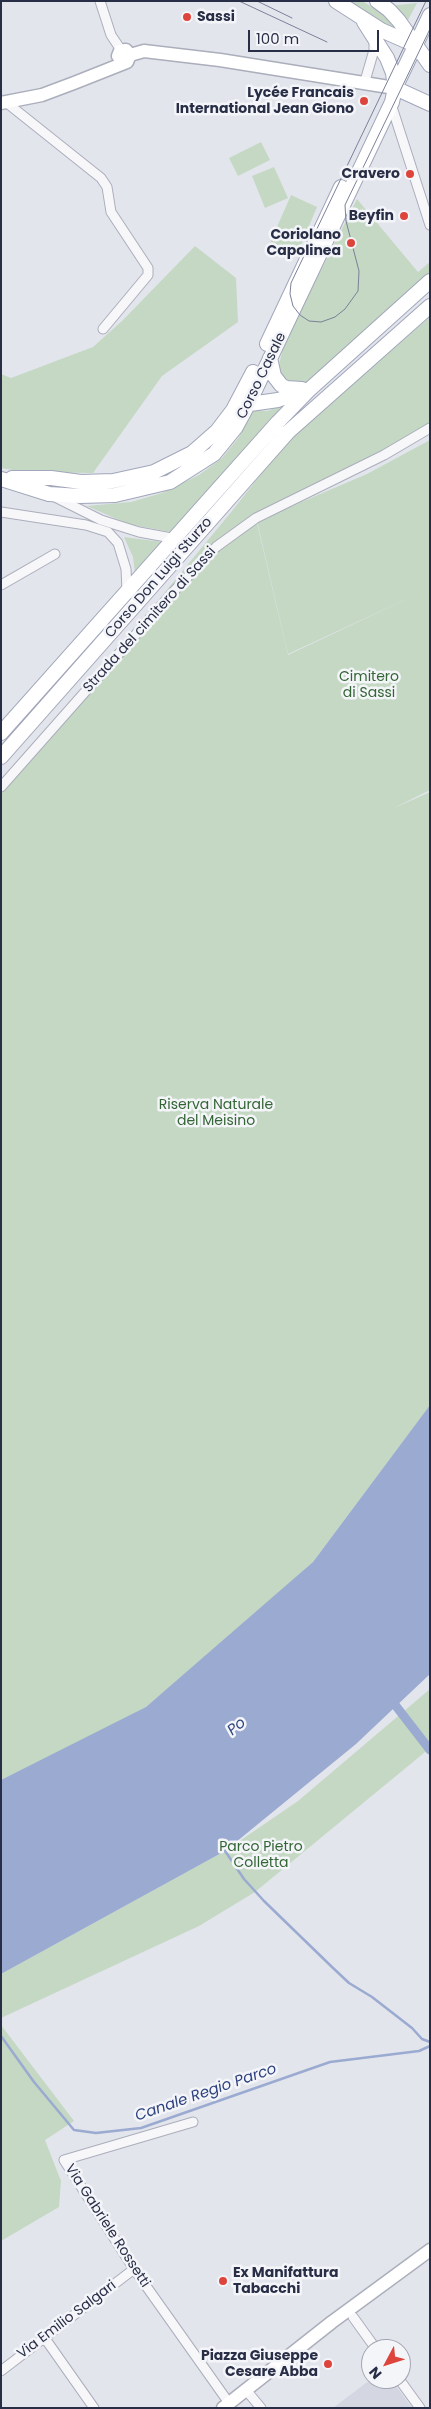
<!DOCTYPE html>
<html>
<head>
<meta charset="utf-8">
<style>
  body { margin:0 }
  #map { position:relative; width:431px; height:2409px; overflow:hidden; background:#e3e5ed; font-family:Poppins,sans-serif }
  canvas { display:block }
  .frame { position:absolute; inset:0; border:2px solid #292e47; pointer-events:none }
  .north { position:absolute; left:361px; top:2339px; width:50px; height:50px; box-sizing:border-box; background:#f4f5f9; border:1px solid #a3a5b2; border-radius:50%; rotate:230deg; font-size:14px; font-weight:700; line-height:20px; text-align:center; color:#292e47 }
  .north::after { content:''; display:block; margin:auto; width:18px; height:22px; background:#dd453c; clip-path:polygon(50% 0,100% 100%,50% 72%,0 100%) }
  .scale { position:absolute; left:248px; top:30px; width:131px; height:22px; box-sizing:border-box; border:2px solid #292e47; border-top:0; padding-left:6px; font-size:15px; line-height:18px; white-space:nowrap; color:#292e47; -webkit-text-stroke:4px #f4f5f9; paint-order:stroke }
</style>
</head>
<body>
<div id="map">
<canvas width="431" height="2409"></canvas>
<div class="frame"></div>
<div class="north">N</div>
<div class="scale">100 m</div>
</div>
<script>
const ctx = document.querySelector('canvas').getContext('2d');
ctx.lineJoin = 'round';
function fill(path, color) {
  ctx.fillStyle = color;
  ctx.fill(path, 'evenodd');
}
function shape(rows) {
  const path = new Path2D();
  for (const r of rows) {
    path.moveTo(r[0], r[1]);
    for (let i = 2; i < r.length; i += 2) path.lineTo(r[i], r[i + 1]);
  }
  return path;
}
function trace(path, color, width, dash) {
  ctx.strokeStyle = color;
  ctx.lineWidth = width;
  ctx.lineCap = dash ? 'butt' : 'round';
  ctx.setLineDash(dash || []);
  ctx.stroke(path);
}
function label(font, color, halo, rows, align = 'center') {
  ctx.font = font + ' Poppins,sans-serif';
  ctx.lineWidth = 5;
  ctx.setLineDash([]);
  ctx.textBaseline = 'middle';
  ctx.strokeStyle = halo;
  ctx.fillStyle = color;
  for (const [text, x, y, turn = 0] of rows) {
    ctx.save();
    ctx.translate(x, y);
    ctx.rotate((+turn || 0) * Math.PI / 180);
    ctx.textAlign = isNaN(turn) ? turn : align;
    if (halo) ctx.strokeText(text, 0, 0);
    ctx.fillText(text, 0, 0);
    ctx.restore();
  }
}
fill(shape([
  [371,2379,391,2379,412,2408,333,2408]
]), '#d4d7e2');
fill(shape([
  [347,1,362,1,377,10,388,20,398,34],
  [417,3,406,24,389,6],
  [261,142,270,160,238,176,229,158],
  [274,167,288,198,265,208,252,176],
  [291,195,317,207,297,254,270,243],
  [357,199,418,272,430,262,430,274,385,317,308,383,300,386,285,383,278,368,285,341],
  [195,246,236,278,238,322,162,376,93,473,25,472,1,468,1,374,11,378,93,347,123,320],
  [430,317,430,426,256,519,288,655,426,590,288,654,257,521,367,474,430,440,430,790,392,809,430,792,430,1405,313,1562,231,1635,146,1707,105,1730,1,1780,1,791,232,511,279,451,321,411],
  [282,406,171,532,128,524,87,506,131,502,162,493,199,475,222,458,239,437,253,410,267,411],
  [124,537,162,542,135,573,133,557],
  [430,1689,430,1748,255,1892,199,1926,1,2018,1,1974,225,1851,298,1801],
  [1,2025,74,2121,45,2140,61,2181,59,2207,1,2241]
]), '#c4d8c3');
fill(shape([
  [430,1405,430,1674,356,1744,225,1851,1,1974,1,1780,146,1707,313,1562]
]), '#9baad0');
trace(shape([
  [223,1848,244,1879,264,1901,332,1967,349,1983,372,1997,412,2028,422,2039,430,2042],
  [1,2036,34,2082,74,2130,96,2133,141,2128,330,2062,419,2051,430,2046]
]), '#9baad0', 2.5);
trace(shape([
  [389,1697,430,1750]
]), '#9baad0', 9);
const street = shape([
  [100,1,111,35,121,50],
  [365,81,374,50,374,39],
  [7,103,101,178,107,187,111,212,148,268,148,275,103,329],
  [391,104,430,225],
  [53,496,101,520,139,532,177,539],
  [1,512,86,525,108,532,118,543,126,569,127,591],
  [1,585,55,554],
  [1,787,176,589,216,547,256,518,384,455,430,428],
  [193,2122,64,2160,134,2269,229,2403],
  [353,2317,376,2349],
  [44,2337,94,2408],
  [1,2371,134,2269],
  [399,2379,420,2408],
  [246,2390,261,2408]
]);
const secondary = shape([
  [130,55,144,51,220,60,395,88],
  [122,62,118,56,120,51,126,50,130,55],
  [1,103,42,95,74,83,127,62,130,55],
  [223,2408,332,2322,430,2250]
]);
const primary = shape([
  [336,1,381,30,415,45],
  [377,1,389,10,399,21,430,65],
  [364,22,387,58,393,73,395,88],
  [395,88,430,104],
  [267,344,341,187],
  [270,358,274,376,281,385,286,388,302,389],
  [243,405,278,400,307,390],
  [12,478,51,478,81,482,113,481,154,472,192,453,217,431,233,410,253,372],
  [1,479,49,494,80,496,115,495,170,482,214,454,236,427,249,403,392,102,395,88,430,15],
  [1,733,278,422,310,389,430,281],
  [1,757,288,432,430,306]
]);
trace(street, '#abaebb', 11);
trace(secondary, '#abaebb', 15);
trace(primary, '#a1a6ba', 16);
trace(street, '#f7f7fa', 9);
trace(secondary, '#fff', 12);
trace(primary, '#fff', 14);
trace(shape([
  [239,1,327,42],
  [257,1,292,18],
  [426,1,291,283,290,294,293,306,300,315,309,321,321,322,335,317,345,309,358,291,359,271,346,221,345,205,430,29]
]), '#7b8098', 1);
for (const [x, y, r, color] of [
  [187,17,5,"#dd453c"],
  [364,101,5,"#dd453c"],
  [410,174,5,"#dd453c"],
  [404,216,5,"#dd453c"],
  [351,243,5,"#dd453c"],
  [223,2281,5,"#dd453c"],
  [328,2364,5,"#dd453c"]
]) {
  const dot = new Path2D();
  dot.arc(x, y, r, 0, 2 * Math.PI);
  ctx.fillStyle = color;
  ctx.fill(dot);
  trace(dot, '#f4f5f9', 2);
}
label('bold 14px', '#292e47', '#f4f5f9', [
  ["Sassi",197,17,"left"],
  ["Lycée Francais",354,93],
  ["International Jean Giono",354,109],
  ["Cravero",400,174],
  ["Beyfin",394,216],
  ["Coriolano",341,235],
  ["Capolinea",341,251],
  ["Ex Manifattura",233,2273,"left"],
  ["Tabacchi",233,2289,"left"],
  ["Piazza Giuseppe",318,2356],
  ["Cesare Abba",318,2372]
], 'right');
label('14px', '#292e47', '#f4f5f9', [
  ["Corso Casale",262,376,-64],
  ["Corso Don Luigi Sturzo",159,578,-49],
  ["Strada del cimitero di Sassi",150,620,-48],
  ["Via Gabriele Rossetti",107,2226,57],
  ["Via Emilio Salgari",67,2320,-37]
]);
label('14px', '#346535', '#f4f5f9', [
  ["Cimitero",369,677],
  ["di Sassi",369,693],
  ["Riserva Naturale",216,1105],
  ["del Meisino",216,1121],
  ["Parco Pietro",261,1847],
  ["Colletta",261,1863]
]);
label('italic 15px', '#2e4280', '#f4f5f9', [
  ["Po",237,1727,-39],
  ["Canale Regio Parco",206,2093,-19]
]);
</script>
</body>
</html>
